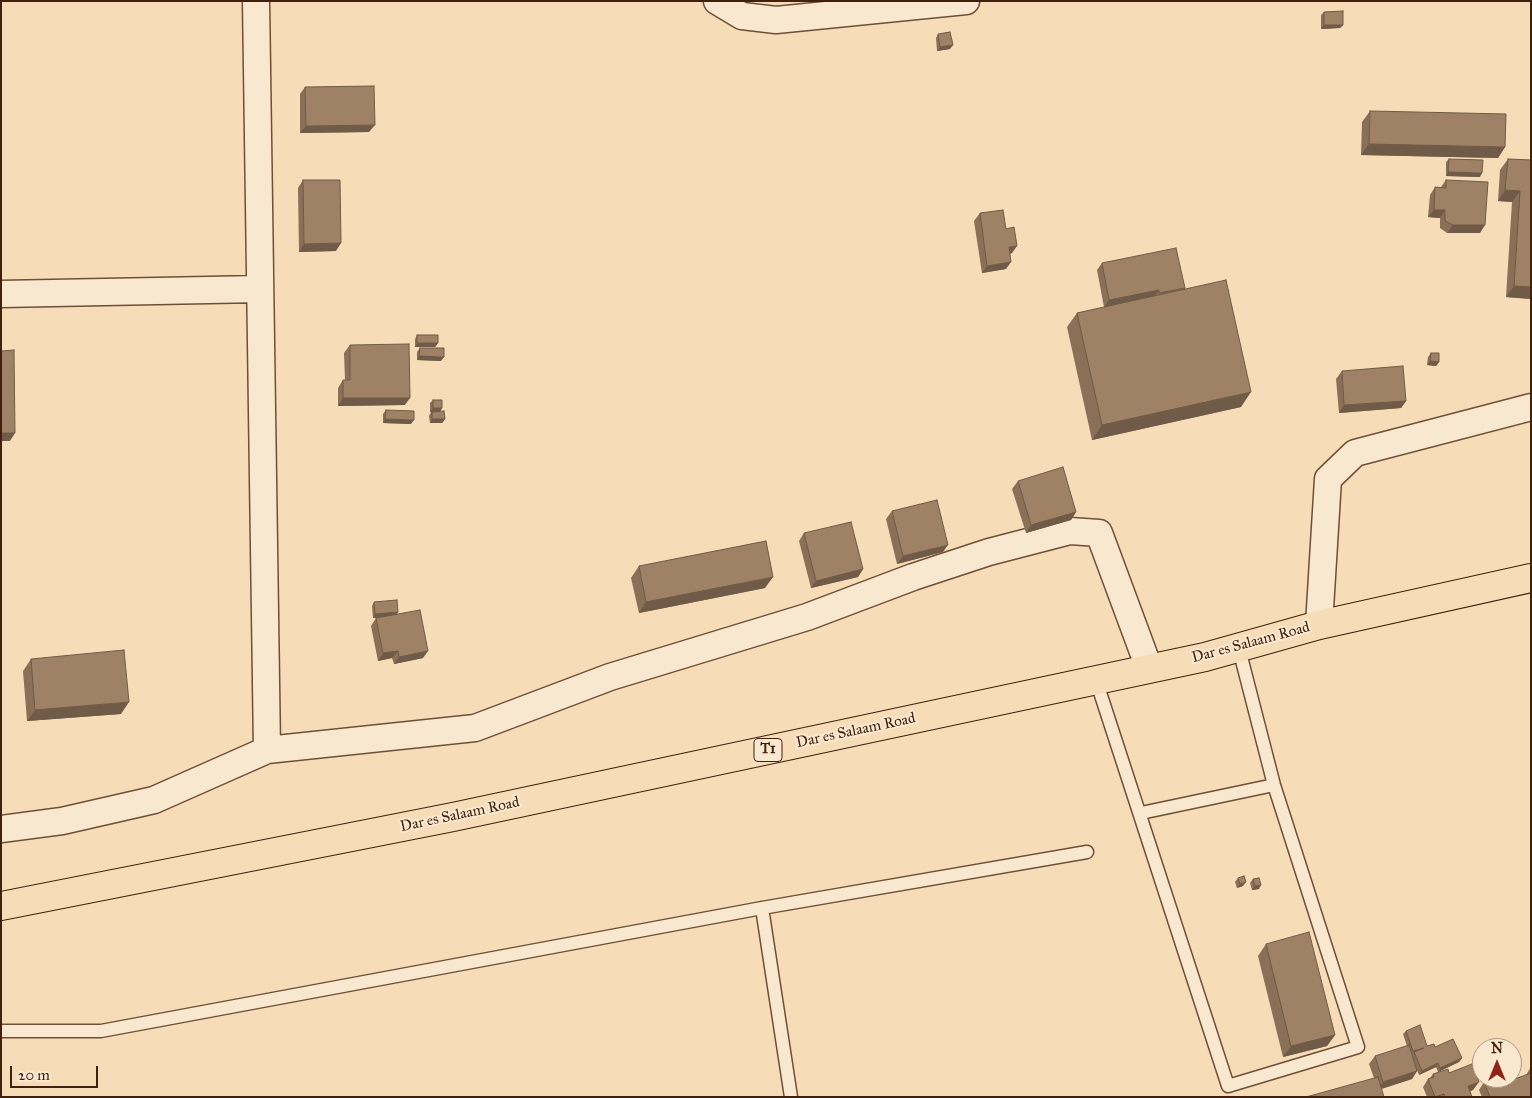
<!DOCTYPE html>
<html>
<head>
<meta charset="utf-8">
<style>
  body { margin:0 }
  #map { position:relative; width:1532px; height:1098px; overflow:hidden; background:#f6dcb7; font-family:"IM FELL Great Primer",serif }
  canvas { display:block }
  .frame { position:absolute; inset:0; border:2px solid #41210d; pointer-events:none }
  .north { position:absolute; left:1472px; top:1038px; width:50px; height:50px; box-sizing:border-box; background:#f9e8d0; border:1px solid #af9882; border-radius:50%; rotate:0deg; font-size:14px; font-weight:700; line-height:20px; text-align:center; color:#41210d }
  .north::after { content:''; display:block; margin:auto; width:18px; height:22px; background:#8f2418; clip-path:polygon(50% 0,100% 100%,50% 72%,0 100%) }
  .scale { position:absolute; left:10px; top:1066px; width:88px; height:22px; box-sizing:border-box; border:2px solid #41210d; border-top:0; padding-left:6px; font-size:15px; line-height:18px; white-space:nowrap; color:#41210d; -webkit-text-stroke:4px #f9e8d0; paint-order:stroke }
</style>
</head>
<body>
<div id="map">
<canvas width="1532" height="1098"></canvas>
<div class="frame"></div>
<div class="north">N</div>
<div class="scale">20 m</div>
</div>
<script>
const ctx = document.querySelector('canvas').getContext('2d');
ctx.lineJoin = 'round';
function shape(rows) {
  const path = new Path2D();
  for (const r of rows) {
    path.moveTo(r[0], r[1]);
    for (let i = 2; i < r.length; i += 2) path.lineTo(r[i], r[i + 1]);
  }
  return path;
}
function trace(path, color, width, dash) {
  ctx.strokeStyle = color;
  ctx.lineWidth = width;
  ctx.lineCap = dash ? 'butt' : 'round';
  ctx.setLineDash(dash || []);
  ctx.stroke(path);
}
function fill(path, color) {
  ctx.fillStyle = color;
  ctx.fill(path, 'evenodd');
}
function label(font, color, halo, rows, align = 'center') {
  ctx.font = font + ' "IM FELL Great Primer",serif';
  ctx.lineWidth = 4;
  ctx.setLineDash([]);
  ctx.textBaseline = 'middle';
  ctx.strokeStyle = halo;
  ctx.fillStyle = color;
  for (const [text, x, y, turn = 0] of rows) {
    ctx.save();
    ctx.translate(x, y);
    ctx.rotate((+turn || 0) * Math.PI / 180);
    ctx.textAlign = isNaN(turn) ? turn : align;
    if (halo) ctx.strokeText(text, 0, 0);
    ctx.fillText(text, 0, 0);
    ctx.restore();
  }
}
const service = shape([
  [1096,680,1228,1086,1358,1047,1274,785,1239,649],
  [1141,813,1274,785],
  [762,908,791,1097],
  [1,1031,101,1031,762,908,1087,852]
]);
const minor = shape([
  [256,1,267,750],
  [717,1,742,16,776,20,966,1],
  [1,294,260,289],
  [1319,625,1328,479,1355,453,1531,407],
  [1,829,62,821,154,800,267,750,475,728,610,677,807,617,913,577,989,552,1070,531,1099,533,1149,668]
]);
const trunk = shape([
  [1,906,453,817,1205,657,1319,625,1531,578]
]);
trace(service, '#6e5038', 15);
trace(minor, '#6e5038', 29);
trace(trunk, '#41210d', 30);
trace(service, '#f9e8d0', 12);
trace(minor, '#f9e8d0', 26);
trace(trunk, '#f6dcb7', 28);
fill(shape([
  [1324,12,1343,25,1340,28,1321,29,1321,15],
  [938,34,950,49,937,51,936,38],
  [305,87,369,132,300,133,300,94],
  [1370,111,1505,147,1498,158,1361,155,1362,122],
  [1449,159,1480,177,1446,176,1446,162],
  [1508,159,1531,160,1531,299,1506,297,1512,202,1498,201,1500,170],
  [303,180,336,251,299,252,298,188],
  [1446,180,1480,233,1447,233,1440,228,1440,218,1428,217,1430,195,1435,187,1441,187],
  [980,213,1006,229,1012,253,1010,254,1006,269,982,273,974,221],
  [1102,263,1185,288,1241,407,1092,440,1067,327,1077,313,1104,307,1097,270],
  [417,335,438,343,435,347,415,347,415,339],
  [350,345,405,405,338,406,338,388,343,380,345,380,344,353],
  [420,348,441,361,417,360,417,352],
  [1431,353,1439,362,1436,366,1427,365,1428,357],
  [1342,371,1406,401,1401,408,1339,413,1336,379],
  [433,400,442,408,440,411,445,419,442,423,430,423,429,416,431,412,430,412,430,403],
  [386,410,411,424,383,423,383,414],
  [1018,481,1076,512,1071,520,1026,533,1012,489],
  [892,511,943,552,897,564,886,519],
  [804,533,863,569,858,577,811,588,799,541],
  [639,566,765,588,639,613,631,578],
  [374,602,397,614,423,658,394,664,392,658,378,661,371,626,376,618,383,617,373,618,372,606],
  [31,659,121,714,27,721,23,671],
  [1238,878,1243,886,1237,888,1235,882],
  [1253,879,1259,889,1252,890,1250,883],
  [1266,944,1335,1035,1327,1046,1283,1057,1258,956],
  [1406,1031,1427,1046,1435,1047,1462,1058,1459,1062,1438,1072,1436,1067,1419,1075,1416,1068,1417,1071,1412,1079,1381,1089,1374,1078,1369,1064,1375,1056,1407,1046,1403,1034],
  [1531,1067,1531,1097,1482,1097,1479,1090,1484,1082,1512,1080,1526,1075],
  [1449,1073,1473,1090,1470,1091,1472,1097,1427,1097,1423,1087,1428,1079,1430,1078,1433,1074]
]), '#897057');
fill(shape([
  [1324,25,1343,25,1340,28,1321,29],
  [953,45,950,49,937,51,940,47],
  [375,125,369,132,300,133,306,126],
  [1369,144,1505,147,1498,158,1361,155],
  [1448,172,1482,173,1480,177,1446,176],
  [1505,190,1520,191,1512,202,1498,201],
  [1434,210,1445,210,1440,218,1428,217],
  [1453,225,1485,225,1480,233,1447,233],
  [341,243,336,251,299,252,304,244],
  [1017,246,1012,253,1003,255,1009,247],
  [1011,262,1006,269,982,273,987,266],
  [1514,286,1531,287,1531,299,1506,297],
  [1159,290,1153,298,1104,307,1109,300],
  [417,343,438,343,435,347,415,347],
  [419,356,444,357,441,361,417,360],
  [1430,361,1439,362,1436,366,1427,365],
  [1251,392,1241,407,1092,440,1102,425],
  [343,398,410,398,405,405,338,406],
  [1406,401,1401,408,1339,413,1344,405],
  [433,408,442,408,440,412,430,412],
  [385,419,414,420,411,424,383,423],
  [432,419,445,419,442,423,430,423],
  [1,433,15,433,10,441,1,441],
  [1076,512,1071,520,1026,533,1031,525],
  [948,545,943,552,897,564,903,556],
  [863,569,858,577,811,588,816,581],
  [773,577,765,588,639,613,646,602],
  [398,612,396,616,373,618,375,614],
  [398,651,392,658,378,661,383,653],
  [428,651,423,658,394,664,399,657],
  [129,702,121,714,27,721,35,710],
  [1246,882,1243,886,1237,888,1240,884],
  [1261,885,1259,889,1252,890,1255,886],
  [1335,1035,1327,1046,1283,1057,1291,1046],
  [1462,1058,1459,1062,1438,1072,1440,1068],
  [1438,1063,1436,1067,1419,1075,1422,1071],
  [1417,1071,1412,1079,1378,1090,1383,1082],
  [1479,1082,1473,1090,1463,1094,1468,1086]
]), '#6f5b47');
const building = shape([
  [1343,11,1343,25,1324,25,1324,12,1343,11],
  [950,32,953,45,940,47,938,34,950,32],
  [374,86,375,125,306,126,305,87,374,86],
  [1370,111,1506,114,1505,147,1369,144,1370,111],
  [1449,159,1483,160,1482,173,1448,172,1449,159],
  [1508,159,1531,160,1531,287,1514,286,1520,191,1505,190,1508,159],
  [303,180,340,180,341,243,304,244,303,180],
  [1446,180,1488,182,1485,225,1453,225,1445,221,1445,210,1434,210,1435,187,1446,188,1446,180],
  [1003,210,1006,229,1014,227,1017,246,1009,247,1011,262,987,266,980,213,1003,210],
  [1176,248,1185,288,1159,293,1159,290,1109,300,1102,263,1176,248],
  [1226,280,1251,392,1102,425,1077,313,1226,280],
  [417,335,438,335,438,343,417,343,417,335],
  [409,344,410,398,343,398,343,380,350,380,350,345,409,344],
  [420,348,444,348,444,357,419,356,420,348],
  [14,350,15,433,1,433,1,351,14,350],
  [1431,353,1439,353,1439,362,1430,361,1431,353],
  [1403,366,1406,401,1344,405,1342,371,1403,366],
  [433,400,442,400,442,408,433,408,433,400],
  [386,410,414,411,414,420,385,419,386,410],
  [444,411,445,419,432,419,432,412,444,411],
  [1063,467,1076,512,1031,525,1018,481,1063,467],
  [937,500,948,545,903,556,892,511,937,500],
  [851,522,863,569,816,581,804,533,851,522],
  [766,541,773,577,646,602,639,566,766,541],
  [397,600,398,612,375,614,374,602,397,600],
  [420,610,428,651,399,657,398,651,383,653,376,618,420,610],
  [124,650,129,702,35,710,31,659,124,650],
  [1244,876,1246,882,1240,884,1238,878,1244,876],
  [1259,878,1261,885,1255,886,1253,879,1259,878],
  [1309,932,1335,1035,1291,1046,1266,944,1309,932],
  [1420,1025,1427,1046,1434,1044,1435,1047,1453,1039,1462,1058,1440,1068,1438,1063,1422,1071,1414,1052,1424,1048,1413,1051,1406,1031,1420,1025],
  [1409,1045,1417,1071,1383,1082,1375,1056,1409,1045],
  [1472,1064,1479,1082,1468,1086,1472,1097,1445,1097,1444,1094,1435,1097,1428,1079,1434,1077,1433,1074,1448,1069,1449,1073,1472,1064],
  [1531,1073,1531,1097,1490,1097,1484,1082,1495,1078,1511,1078,1512,1080,1531,1073],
  [1378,1077,1384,1097,1306,1097,1378,1077]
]);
fill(building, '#9f8265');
trace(building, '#6f5b47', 1);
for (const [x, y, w] of [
  [768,750,28]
]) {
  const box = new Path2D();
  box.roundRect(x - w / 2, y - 11.5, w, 23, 4);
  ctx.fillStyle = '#f9e8d0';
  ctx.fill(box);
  trace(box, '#41210d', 1);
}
label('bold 14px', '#41210d', null, [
  ["T1",768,750]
]);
label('15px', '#41210d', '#f9e8d0', [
  ["Dar es Salaam Road",1251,643,-15],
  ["Dar es Salaam Road",856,731,-12],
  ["Dar es Salaam Road",460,815,-12]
]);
</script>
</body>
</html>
